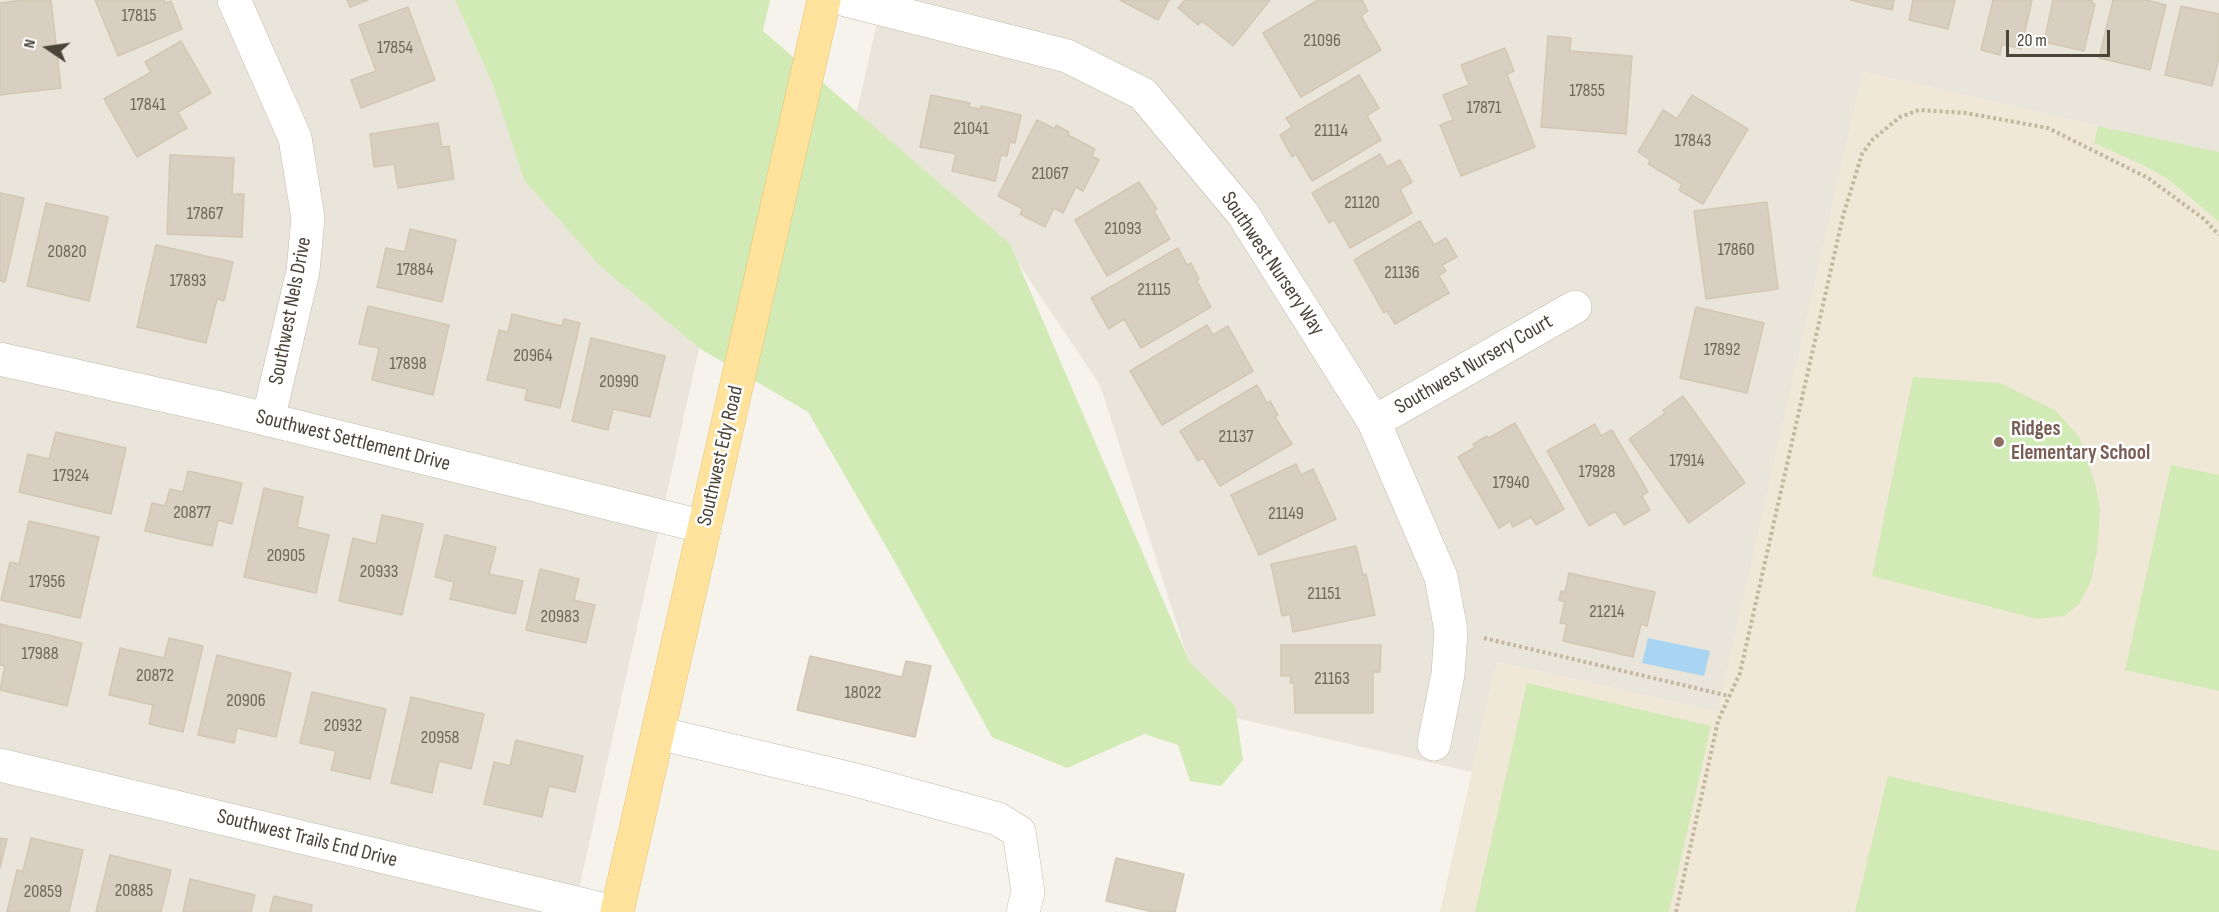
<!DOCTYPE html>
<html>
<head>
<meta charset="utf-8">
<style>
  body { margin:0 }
  #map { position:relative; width:2219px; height:912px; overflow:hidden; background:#f6f3ec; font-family:"Sofia Sans Condensed",sans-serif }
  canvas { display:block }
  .north { position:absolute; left:18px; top:18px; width:60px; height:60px; -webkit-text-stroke:4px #fff; paint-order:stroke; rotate:283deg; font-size:16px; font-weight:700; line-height:24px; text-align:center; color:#4b4439 }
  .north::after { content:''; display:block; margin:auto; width:21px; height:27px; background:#4b4439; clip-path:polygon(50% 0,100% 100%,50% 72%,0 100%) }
  .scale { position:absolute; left:2006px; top:30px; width:104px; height:27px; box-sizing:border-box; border:3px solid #4b4439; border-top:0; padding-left:8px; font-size:18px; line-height:21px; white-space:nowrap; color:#4b4439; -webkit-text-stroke:4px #fff; paint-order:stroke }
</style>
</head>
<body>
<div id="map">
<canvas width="2219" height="912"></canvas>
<div class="north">N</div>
<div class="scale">20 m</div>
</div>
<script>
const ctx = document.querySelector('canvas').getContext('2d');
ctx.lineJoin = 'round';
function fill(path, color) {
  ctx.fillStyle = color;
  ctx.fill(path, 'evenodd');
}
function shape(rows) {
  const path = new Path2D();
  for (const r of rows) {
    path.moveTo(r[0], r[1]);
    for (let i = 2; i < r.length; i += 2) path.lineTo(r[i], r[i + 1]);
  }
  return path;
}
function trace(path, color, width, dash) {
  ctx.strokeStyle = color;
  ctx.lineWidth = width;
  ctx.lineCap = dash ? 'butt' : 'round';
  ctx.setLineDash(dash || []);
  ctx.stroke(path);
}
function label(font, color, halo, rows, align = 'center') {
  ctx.font = font + ' "Sofia Sans Condensed",sans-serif';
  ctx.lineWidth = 5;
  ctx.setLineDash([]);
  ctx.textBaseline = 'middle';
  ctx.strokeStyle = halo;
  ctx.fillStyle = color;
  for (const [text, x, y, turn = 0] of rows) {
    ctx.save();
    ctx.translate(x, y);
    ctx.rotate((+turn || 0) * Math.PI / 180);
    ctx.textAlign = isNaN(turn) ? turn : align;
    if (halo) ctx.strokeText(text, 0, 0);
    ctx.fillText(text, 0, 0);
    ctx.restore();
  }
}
fill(shape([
  [0,0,455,0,493,85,601,267,699,348,574,912,0,912],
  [882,0,2219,0,2219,154,1863,72,1718,712,1497,662,1472,772,1205,711,1100,385,1012,254,847,156]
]), '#eae5da');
fill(shape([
  [1863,72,2098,126,2095,143,2145,166,2169,180,2219,222,2219,912,1440,912,1497,662,1718,712]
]), '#efe8d6');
fill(shape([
  [455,0,770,0,763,31,1010,244,1190,663,1235,706,1243,760,1221,786,1190,781,1178,745,1144,734,1067,768,992,737,891,555,808,412,699,348,601,267,524,180,493,85],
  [2098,126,2219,152,2219,222,2169,180,2145,166,2094,143],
  [1913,377,2000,383,2056,411,2079,437,2095,483,2100,510,2097,551,2091,581,2079,604,2064,616,2037,619,1872,576],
  [2171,465,2219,475,2219,691,2125,670],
  [1527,683,1711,726,1669,912,1475,912],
  [1888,776,2219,851,2219,912,1855,912]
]), '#d2eab5');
fill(shape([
  [1648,638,1710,651,1704,676,1642,663]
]), '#a9d4f2');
const building = shape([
  [23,0,51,0,61,88,0,95,0,3,23,0],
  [95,0,164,0,165,3,171,1,182,29,118,56,95,0],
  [347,0,368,0,350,7,347,0],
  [1120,0,1169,0,1158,20,1120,0],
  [1185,0,1270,0,1233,46,1202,21,1198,25,1178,8,1185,0],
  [1318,0,1362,0,1368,11,1361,16,1381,50,1301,97,1263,33,1318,0],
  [1850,0,1894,0,1892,10,1850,0],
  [1913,0,1955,0,1948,29,1909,20,1913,0],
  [1993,0,2032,0,2021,49,2002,44,2000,55,1981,50,1993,0],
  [2053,0,2092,0,2092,3,2095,4,2084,51,2044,42,2053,0],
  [2113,0,2146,0,2166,5,2150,70,2099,58,2113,0],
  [2181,6,2219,14,2219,57,2212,86,2165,75,2181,6],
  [408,7,435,80,361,108,351,80,376,71,359,25,408,7],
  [1548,36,1571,38,1570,51,1632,56,1626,134,1541,127,1548,36],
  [181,41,211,93,178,112,187,128,137,157,104,99,151,72,145,62,181,41],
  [1505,48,1514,71,1507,74,1535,147,1461,176,1440,125,1453,120,1443,95,1469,85,1461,65,1505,48],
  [1359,75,1379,108,1367,116,1381,140,1312,181,1296,154,1292,157,1280,135,1292,127,1286,118,1359,75],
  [931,95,970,103,969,107,980,109,981,106,1021,115,1015,143,1010,142,1007,156,1001,155,995,181,952,171,956,154,920,147,931,95],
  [1692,95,1748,129,1703,204,1679,190,1682,184,1648,164,1650,160,1638,152,1663,110,1677,119,1692,95],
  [1037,120,1055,129,1056,125,1069,132,1068,135,1095,149,1092,156,1099,160,1083,191,1076,187,1063,213,1054,208,1045,227,1020,214,1023,209,998,196,1037,120],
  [438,123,442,147,449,146,454,179,398,188,394,164,374,167,370,134,438,123],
  [1380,154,1387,167,1400,160,1412,182,1400,189,1412,213,1350,248,1334,220,1329,223,1312,193,1380,154],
  [170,155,234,158,232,194,244,194,242,237,167,234,170,155],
  [1139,182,1157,209,1154,211,1170,239,1107,276,1075,220,1139,182],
  [0,193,24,198,5,282,0,281,0,193],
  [1767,202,1778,289,1706,299,1694,211,1767,202],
  [46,203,108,217,89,301,27,286,46,203],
  [1420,221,1434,245,1446,238,1457,257,1442,265,1446,271,1439,276,1449,293,1395,324,1387,311,1384,313,1354,260,1420,221],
  [410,229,456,240,442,302,377,287,386,248,405,252,410,229],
  [156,245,233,262,224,301,217,299,206,343,137,327,156,245],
  [1178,248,1187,265,1191,263,1199,279,1197,281,1211,307,1141,348,1124,319,1109,329,1091,298,1178,248],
  [368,306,449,325,433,395,372,380,379,348,359,344,368,306],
  [1696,307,1764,323,1747,393,1680,378,1696,307],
  [512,314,562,326,564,319,580,323,560,408,525,400,527,389,487,380,499,330,508,332,512,314],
  [1207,325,1213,335,1228,326,1253,371,1162,425,1130,371,1207,325],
  [591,338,665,356,650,417,613,409,608,430,572,421,591,338],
  [1257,385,1267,403,1270,401,1278,415,1275,417,1292,444,1220,486,1203,458,1198,461,1180,431,1257,385],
  [1683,396,1745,483,1689,523,1629,439,1665,413,1663,410,1683,396],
  [1515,423,1564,509,1536,525,1531,517,1513,527,1510,521,1499,528,1458,457,1475,447,1473,444,1487,436,1489,438,1515,423],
  [1595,424,1601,436,1612,430,1648,492,1642,496,1650,510,1624,525,1615,511,1589,526,1547,451,1595,424],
  [56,432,126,448,111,514,19,492,28,454,49,459,56,432],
  [1296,464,1301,475,1313,469,1336,519,1259,555,1231,495,1296,464],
  [188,471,242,483,232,524,218,520,212,546,145,531,152,503,165,506,170,489,183,492,188,471],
  [264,488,303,497,297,527,329,535,316,593,244,577,264,488],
  [382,515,423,524,402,615,339,601,353,538,376,544,382,515],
  [29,521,99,537,80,618,1,600,10,562,19,564,29,521],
  [445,535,496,547,489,574,523,581,515,614,450,599,454,582,435,577,445,535],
  [1356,546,1363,575,1366,574,1375,615,1293,632,1290,614,1282,616,1271,564,1356,546],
  [540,569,579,579,574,600,595,605,586,643,526,630,540,569],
  [1569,573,1655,592,1647,626,1641,624,1633,657,1563,641,1567,624,1560,623,1565,602,1559,600,1561,591,1565,592,1569,573],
  [0,624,82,643,67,706,0,690,5,666,0,665,0,624],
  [169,638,203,646,183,732,149,724,153,705,109,695,120,648,164,658,169,638],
  [1281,645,1381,645,1380,672,1373,672,1373,713,1295,713,1294,683,1290,683,1291,676,1281,676,1281,645],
  [217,655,291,673,276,737,237,728,234,743,198,735,217,655],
  [810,656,902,677,906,661,931,666,915,737,797,710,810,656],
  [312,692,386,709,370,779,331,770,336,751,300,743,312,692],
  [411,697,484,714,471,769,439,761,432,793,391,783,411,697],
  [516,740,583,756,575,792,549,786,542,817,484,804,494,762,510,766,516,740],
  [0,838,7,839,0,868,0,838],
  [31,838,83,850,69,912,7,912,17,870,23,871,31,838],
  [110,855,171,870,161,912,96,912,110,855],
  [1116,858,1184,874,1175,912,1153,912,1106,901,1116,858],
  [190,879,255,895,251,912,183,912,190,879],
  [274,896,312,905,311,912,270,912,274,896]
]);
fill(building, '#d8cfc1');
trace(building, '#d3c7b4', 1.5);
const minor = shape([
  [234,0,295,138,308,218,303,271,268,420],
  [846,0,1067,56,1143,94,1243,214,1374,422,1441,577,1451,631,1448,674,1434,744],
  [0,359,225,409,705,527],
  [1374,422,1575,307],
  [658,733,856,780,998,819,1019,832,1028,892,1023,912],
  [0,765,614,912]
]);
const major = shape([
  [617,912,824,0]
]);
trace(minor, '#c2bbae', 34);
trace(major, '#e6c16a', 34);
trace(shape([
  [1484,638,1729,696],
  [1676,912,1718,721,1740,673,1843,216,1862,154,1872,140,1900,117,1919,110,1966,113,2048,128,2148,178,2204,219,2219,235]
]), '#c4b79f', 4, [3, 3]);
trace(minor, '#fff', 33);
trace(major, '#ffe39c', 33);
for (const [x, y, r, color] of [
  [1999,442,6,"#8d6e63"]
]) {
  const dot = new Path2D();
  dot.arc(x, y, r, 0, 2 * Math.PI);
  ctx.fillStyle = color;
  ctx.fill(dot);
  trace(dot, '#fff', 2);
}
label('18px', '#6e675b', null, [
  ["17815",139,16],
  ["21096",1322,41],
  ["17854",395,48],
  ["17855",1587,91],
  ["17841",148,105],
  ["17871",1484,108],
  ["21041",971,129],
  ["21114",1331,131],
  ["17843",1693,141],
  ["21067",1050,174],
  ["21120",1362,203],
  ["17867",205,214],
  ["21093",1123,229],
  ["17860",1736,250],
  ["20820",67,252],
  ["17884",415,270],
  ["21136",1402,273],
  ["17893",188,281],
  ["21115",1154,290],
  ["17892",1722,350],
  ["20964",533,356],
  ["17898",408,364],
  ["20990",619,382],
  ["21137",1236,437],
  ["17914",1687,461],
  ["17928",1597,472],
  ["17924",71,476],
  ["17940",1511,483],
  ["20877",192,513],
  ["21149",1286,514],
  ["20905",286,556],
  ["20933",379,572],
  ["17956",47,582],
  ["21151",1324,594],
  ["21214",1607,612],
  ["20983",560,617],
  ["17988",40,654],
  ["20872",155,676],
  ["21163",1332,679],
  ["18022",863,693],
  ["20906",246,701],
  ["20932",343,726],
  ["20958",440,738],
  ["20885",134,891],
  ["20859",43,892]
]);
label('21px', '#4b4439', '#fff', [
  ["Southwest Nursery Way",1272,264,56],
  ["Southwest Nels Drive",291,311,-79],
  ["Southwest Nursery Court",1474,365,-30],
  ["Southwest Settlement Drive",353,441,14],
  ["Southwest Edy Road",721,456,-77],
  ["Southwest Trails End Drive",307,839,14]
]);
label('bold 21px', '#785e54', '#fff', [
  ["Ridges",2011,430],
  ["Elementary School",2011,454]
], 'left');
</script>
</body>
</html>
